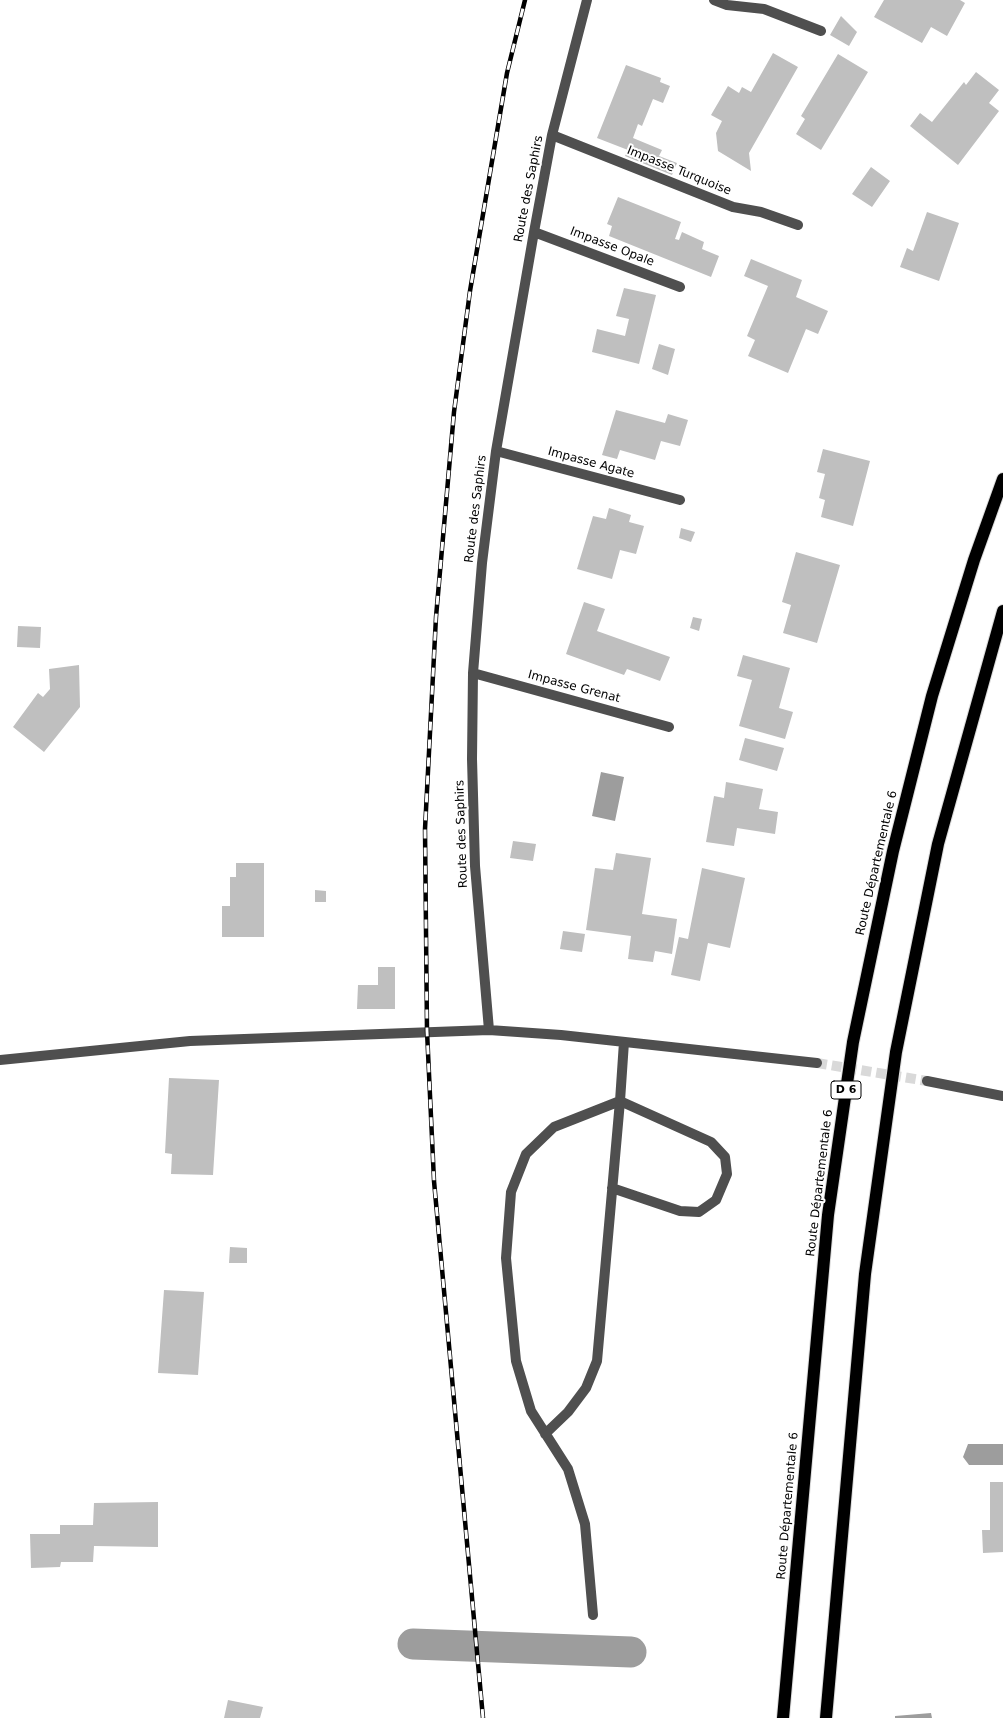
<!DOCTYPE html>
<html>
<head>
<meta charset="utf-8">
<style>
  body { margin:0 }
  canvas { display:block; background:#fff }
</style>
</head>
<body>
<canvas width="1003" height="1718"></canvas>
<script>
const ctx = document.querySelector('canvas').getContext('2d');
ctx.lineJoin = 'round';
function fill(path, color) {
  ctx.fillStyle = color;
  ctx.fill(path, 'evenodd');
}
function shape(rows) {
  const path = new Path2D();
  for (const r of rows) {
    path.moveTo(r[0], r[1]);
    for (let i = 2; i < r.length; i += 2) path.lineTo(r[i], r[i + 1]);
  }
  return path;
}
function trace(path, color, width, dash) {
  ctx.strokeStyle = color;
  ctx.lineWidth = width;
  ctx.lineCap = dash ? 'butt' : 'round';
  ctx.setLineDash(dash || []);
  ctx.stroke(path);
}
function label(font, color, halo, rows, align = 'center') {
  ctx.font = font + ' "DejaVu Sans",sans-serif';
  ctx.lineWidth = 4;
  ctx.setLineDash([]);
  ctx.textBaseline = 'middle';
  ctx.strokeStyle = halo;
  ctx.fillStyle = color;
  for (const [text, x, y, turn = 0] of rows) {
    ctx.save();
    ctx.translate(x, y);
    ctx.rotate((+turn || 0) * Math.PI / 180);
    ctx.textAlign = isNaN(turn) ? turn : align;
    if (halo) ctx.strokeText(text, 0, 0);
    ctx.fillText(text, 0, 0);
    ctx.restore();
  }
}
fill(shape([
  [601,772,624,777,615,821,592,816],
  [968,1444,1003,1444,1003,1465,969,1465,963,1457],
  [931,1713,932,1718,895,1718,895,1716]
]), '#9d9d9d');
trace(shape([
  [413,1644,631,1652]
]), '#9d9d9d', 31);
fill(shape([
  [884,0,960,0,965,3,947,36,931,27,922,43,874,17],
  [841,16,857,32,849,46,830,35],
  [773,53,798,67,749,153,751,171,718,151,716,133,722,121,711,115,728,86,739,93,742,87,751,92],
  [838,54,868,72,821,150,796,134,805,119,801,116],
  [626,65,661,78,660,82,670,86,663,103,653,99,642,126,638,124,633,138,662,150,659,156,677,163,672,175,625,156,628,150,597,138],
  [976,72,999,90,989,103,999,111,958,165,910,126,920,113,932,122,964,82,966,85],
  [871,167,890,181,872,207,852,194],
  [618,197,681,222,675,239,679,240,682,232,704,242,702,249,719,256,711,277,609,236,612,226,607,224],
  [927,212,959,223,939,281,900,267,907,248,913,251],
  [751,259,802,280,796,297,828,311,818,334,806,329,788,373,748,356,755,340,747,336,768,286,744,276],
  [624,288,656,295,639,364,592,352,597,329,625,336,629,319,616,316],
  [659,344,675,349,668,375,652,369],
  [616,410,665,423,668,414,688,420,680,446,661,441,655,460,620,450,617,459,602,455],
  [823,449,870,461,853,526,821,517,825,500,819,498,825,474,817,472],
  [609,508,631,515,629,522,644,526,636,554,620,550,612,579,577,569,593,516,606,519],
  [681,528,695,532,691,542,679,538],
  [796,552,840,565,817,643,783,633,791,605,782,602],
  [584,602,605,609,597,631,670,657,660,681,627,669,624,675,566,654],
  [693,617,702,619,699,631,690,628],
  [18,626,41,627,40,648,17,647],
  [743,655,790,668,779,708,793,712,785,739,739,726,752,680,737,676],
  [79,665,80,707,44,752,13,727,38,693,43,697,50,689,49,669],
  [745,738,784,748,777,771,739,760],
  [726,782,763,789,759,809,778,812,775,834,737,828,734,846,706,842,714,796,724,798],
  [513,841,536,844,533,861,510,858],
  [616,853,651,858,642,914,677,919,672,954,655,951,653,962,628,959,631,936,586,930,595,868,613,870],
  [236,863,264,863,264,937,222,937,222,906,230,906,230,877,236,877],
  [702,868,745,878,730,948,708,943,700,981,671,975,679,937,688,939],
  [315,890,326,891,326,902,315,902],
  [563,931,585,934,582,952,560,949],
  [378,967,395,967,395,1009,357,1009,358,985,378,985],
  [169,1078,219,1080,213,1175,171,1174,172,1154,165,1153],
  [230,1247,247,1248,247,1263,229,1263],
  [164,1290,204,1292,198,1375,158,1373],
  [990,1482,1003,1482,1003,1552,983,1553,982,1530,990,1530],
  [158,1502,158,1547,94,1546,93,1562,61,1562,60,1567,31,1568,30,1534,60,1534,60,1525,93,1525,94,1503],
  [228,1700,263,1707,260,1718,224,1718]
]), '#bfbfbf');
trace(shape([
  [817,1063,927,1081]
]), '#d9d9d9', 10, [10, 5]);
const highway = shape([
  [783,1718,828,1215,853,1042,893,851,932,696,974,560,1003,479],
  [826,1718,865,1274,896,1052,938,844,1003,611]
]);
trace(highway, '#dbdbdb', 14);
trace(shape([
  [714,0,727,5,764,9,821,31],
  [552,135,733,207,761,212,798,225],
  [534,232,680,287],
  [496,451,680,500],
  [473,673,669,727],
  [489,1030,475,866,472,759,473,673,482,563,496,451,534,232,552,135,587,0],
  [0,1060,190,1041,489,1030,561,1035,817,1063],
  [927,1081,1003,1096],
  [545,1434,568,1412,586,1388,597,1361,620,1101,711,1142,725,1157,727,1174,716,1200,699,1212,680,1211,612,1188],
  [593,1615,585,1524,568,1469,531,1411,516,1361,506,1258,511,1192,526,1154,554,1127,620,1101,624,1042]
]), '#4f4f4f', 10);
trace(highway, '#000', 12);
const rail = shape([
  [483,1718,434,1181,427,1031,425,829,436,617,454,412,470,291,507,73,525,0]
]);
trace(rail, '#000', 4.5);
trace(rail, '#fff', 3, [9]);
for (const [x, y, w] of [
  [846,1090,30]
]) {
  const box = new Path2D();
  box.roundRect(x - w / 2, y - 9, w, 18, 3);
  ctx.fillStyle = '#fff';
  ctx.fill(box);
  trace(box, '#000', 1);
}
label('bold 11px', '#000', null, [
  ["D 6",846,1090]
]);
label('12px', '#000', '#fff', [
  ["Impasse Turquoise",679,171,22],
  ["Route des Saphirs",529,189,-79],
  ["Impasse Opale",612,247,21],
  ["Impasse Agate",591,463,15],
  ["Route des Saphirs",476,509,-83],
  ["Impasse Grenat",574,687,15],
  ["Route des Saphirs",462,834,-92],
  ["Route Départementale 6",877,863,-77],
  ["Route Départementale 6",820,1183,-83],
  ["Route Départementale 6",788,1506,-85]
]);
</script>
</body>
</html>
